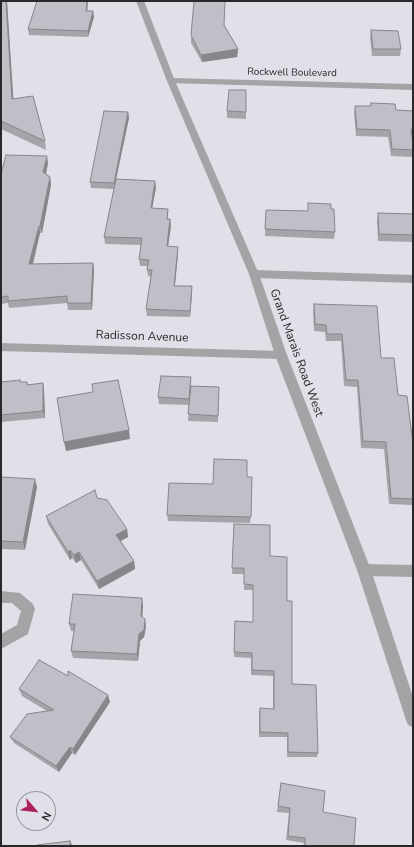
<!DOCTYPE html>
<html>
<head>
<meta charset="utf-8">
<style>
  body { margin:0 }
  #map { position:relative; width:414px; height:847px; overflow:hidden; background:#e0e1e8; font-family:"Nunito Sans",sans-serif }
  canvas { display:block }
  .frame { position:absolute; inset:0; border:2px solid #28282b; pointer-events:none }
  .north { position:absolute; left:16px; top:791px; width:40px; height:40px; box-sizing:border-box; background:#e0e1e8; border:1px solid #96979c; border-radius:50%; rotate:118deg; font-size:11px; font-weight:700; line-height:16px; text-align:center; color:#28282b }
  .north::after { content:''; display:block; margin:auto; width:14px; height:18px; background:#ad205d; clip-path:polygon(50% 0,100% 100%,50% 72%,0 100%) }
</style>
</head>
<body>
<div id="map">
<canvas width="414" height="847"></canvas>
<div class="frame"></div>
<div class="north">N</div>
</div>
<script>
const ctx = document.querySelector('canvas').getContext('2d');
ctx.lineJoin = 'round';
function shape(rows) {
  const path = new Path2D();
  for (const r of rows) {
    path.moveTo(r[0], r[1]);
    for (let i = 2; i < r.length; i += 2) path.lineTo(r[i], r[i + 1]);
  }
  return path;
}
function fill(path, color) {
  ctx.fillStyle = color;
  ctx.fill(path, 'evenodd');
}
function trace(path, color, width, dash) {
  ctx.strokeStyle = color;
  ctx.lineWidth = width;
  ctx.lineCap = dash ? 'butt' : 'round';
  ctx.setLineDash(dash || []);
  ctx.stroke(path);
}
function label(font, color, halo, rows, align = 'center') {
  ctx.font = font + ' "Nunito Sans",sans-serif';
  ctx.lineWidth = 4;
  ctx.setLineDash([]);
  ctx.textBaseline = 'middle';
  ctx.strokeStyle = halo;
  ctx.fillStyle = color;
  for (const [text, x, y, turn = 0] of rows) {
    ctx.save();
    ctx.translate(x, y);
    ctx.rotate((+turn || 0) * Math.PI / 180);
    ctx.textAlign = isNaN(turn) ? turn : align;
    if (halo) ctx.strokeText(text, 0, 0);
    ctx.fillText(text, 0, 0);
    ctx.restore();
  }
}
fill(shape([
  [171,78,413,84,413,90,168,83,168,79,171,78],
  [254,270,413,275,413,283,254,278,249,274,254,270],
  [1,343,281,351,285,352,287,355,285,358,281,359,1,351,1,343],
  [364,564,413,565,413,577,364,576,359,574,357,570,359,566,364,564],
  [1,591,20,593,33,604,35,609,28,634,1,649,1,634,17,625,21,611,12,603,1,603,1,591]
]), '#a4a4a7');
fill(shape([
  [136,1,144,1,175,81,259,274,287,355,371,570,413,697,413,727,408,725,406,720,357,570,275,355,249,274,167,81,136,1]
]), '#a4a4a7');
fill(shape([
  [1,1,7,1,13,99,45,141,46,150,1,129],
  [87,11,93,11,94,17,88,37,29,35,28,29],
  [371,30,401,49,400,56,372,56,370,37],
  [191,35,238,49,237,57,202,62,191,43],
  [246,90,246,119,227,118,227,111],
  [371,103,396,110,413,111,413,137,412,137,413,144,413,154,412,157,391,156,388,137,356,136,354,113,355,106,370,106],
  [128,112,129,118,116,179,156,187,152,208,168,209,168,219,170,219,171,226,168,246,178,247,178,254,175,286,192,286,192,293,190,317,147,316,146,309,151,277,148,276,147,270,148,266,140,266,139,259,141,245,105,244,104,237,114,189,91,188,90,182],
  [48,163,46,174,50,177,51,185,42,233,40,233,33,264,93,263,94,270,92,310,68,310,67,303,9,308,8,303,1,304,1,174],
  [308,203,331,209,335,232,334,239,265,236,266,210,308,211],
  [378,213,413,214,413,242,378,241,377,221],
  [314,304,381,358,398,395,413,444,413,510,412,505,389,504,384,449,361,448,357,387,344,386,341,341,326,341,325,332,314,331,313,311],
  [191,377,191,386,219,387,218,422,188,421,189,405,159,404,158,397],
  [1,382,27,382,28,385,43,383,44,390,45,418,1,422],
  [1,477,37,487,25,550,1,549],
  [213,484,251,517,250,523,168,521,167,515],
  [97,498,127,529,128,537,121,541,134,561,135,569,99,589,81,560,76,563,72,558,70,560,48,524,46,516],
  [234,524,270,556,287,601,292,684,318,753,317,757,287,757,287,737,259,737,259,713,260,708,273,709,273,676,251,675,251,658,234,657,235,621,253,622,253,590,244,590,244,574,232,574],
  [143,605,142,617,146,627,144,637,140,641,138,661,73,658,71,651,74,631,71,631,69,624],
  [19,689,110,702,75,755,72,753,59,772,14,743,10,737,47,711,22,696],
  [281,783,323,812,354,846,303,846,304,843,286,840,289,813,277,812,280,789]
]), '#a4a5ab');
fill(shape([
  [6,1,7,1,14,108,12,99],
  [87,1,88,1,87,17,86,11],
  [93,11,94,17,88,37,88,31],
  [238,49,237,57,202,62,201,55],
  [128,112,129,118,114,189,114,183],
  [47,156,48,163,45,179,43,172],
  [50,177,51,185,42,233,40,226],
  [155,181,156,187,151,215,151,208],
  [170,219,171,226,167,253,167,246],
  [39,226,40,233,31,271,29,264],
  [178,247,178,254,174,292,174,286],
  [93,263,94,270,92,310,91,303],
  [192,286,192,293,190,317,190,311],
  [43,383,44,390,45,418,43,411],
  [129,430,130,439,66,451,64,442],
  [35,479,37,487,25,550,23,542],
  [127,529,128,537,117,543,116,535],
  [70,550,72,558,70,560,68,552],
  [79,552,81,560,76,563,74,555],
  [134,561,135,569,99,589,97,581],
  [142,598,143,605,142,623,141,616],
  [145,619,146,627,144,637,140,641,138,661,137,654,139,634],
  [108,695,110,702,75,755,73,749],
  [70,747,72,753,59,772,56,766],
  [70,841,72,845,72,846,70,846]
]), '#86868b');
const building = shape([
  [1,1,6,1,12,99,33,96,45,141,1,121,1,1],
  [37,1,87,1,86,11,93,11,88,31,28,29,37,1],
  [194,1,225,1,224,25,238,49,201,55,191,35,194,1],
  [371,30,398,31,401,49,373,49,371,30],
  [229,90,246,90,246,112,227,111,229,90],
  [371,103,395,104,396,110,413,111,413,129,411,129,413,144,413,150,392,149,390,130,357,129,355,106,371,106,371,103],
  [104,111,128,112,114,183,90,182,104,111],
  [6,155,47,156,43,172,50,177,40,226,39,226,29,264,93,263,91,303,67,303,67,296,8,301,8,296,1,297,1,174,6,155],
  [116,179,155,181,151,208,168,209,167,219,170,219,167,246,178,247,174,286,192,286,190,311,146,309,152,270,147,270,149,260,139,259,142,238,104,237,116,179],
  [308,203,331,204,331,209,334,209,335,232,265,229,266,210,308,211,308,203],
  [378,213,413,214,413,235,379,234,378,213],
  [314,304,377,306,381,358,394,358,398,395,407,396,413,444,413,499,391,498,386,442,363,441,358,380,346,380,342,334,327,334,326,325,315,324,314,304],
  [161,376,191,377,189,399,158,397,161,376],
  [20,380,20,382,27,382,27,385,43,383,43,411,1,415,1,382,20,380],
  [118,380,129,430,64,442,57,398,93,392,92,384,118,380],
  [191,386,219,387,218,416,188,414,191,386],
  [214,459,247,460,247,477,252,477,251,517,167,515,169,483,213,484,214,459],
  [1,477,35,479,23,542,1,541,1,477],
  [95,490,97,498,107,500,127,529,116,535,134,561,97,581,79,552,74,555,70,550,68,552,46,516,95,490],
  [234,524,270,525,270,556,287,557,287,601,292,601,292,684,316,685,318,753,288,752,288,733,260,732,260,708,274,709,274,671,252,670,252,653,234,652,235,621,253,622,253,585,244,584,244,568,232,568,234,524],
  [73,594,142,598,141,616,145,619,144,630,139,634,137,654,71,651,75,624,69,624,73,594],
  [39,660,68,676,68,671,108,695,73,749,70,747,56,766,10,737,27,714,54,710,19,689,39,660],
  [281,783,325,791,323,812,356,818,354,846,305,846,305,838,288,836,290,808,278,806,281,783],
  [70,841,70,846,37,846,37,845,70,841]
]);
fill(building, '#bfc0c7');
trace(building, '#86868b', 1);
label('10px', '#28282b', '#e0e1e8', [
  ["Rockwell Boulevard",292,73,1]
]);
label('12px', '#28282b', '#e0e1e8', [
  ["Radisson Avenue",142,337,2],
  ["Grand Marais Road West",296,353,70]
]);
</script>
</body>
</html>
